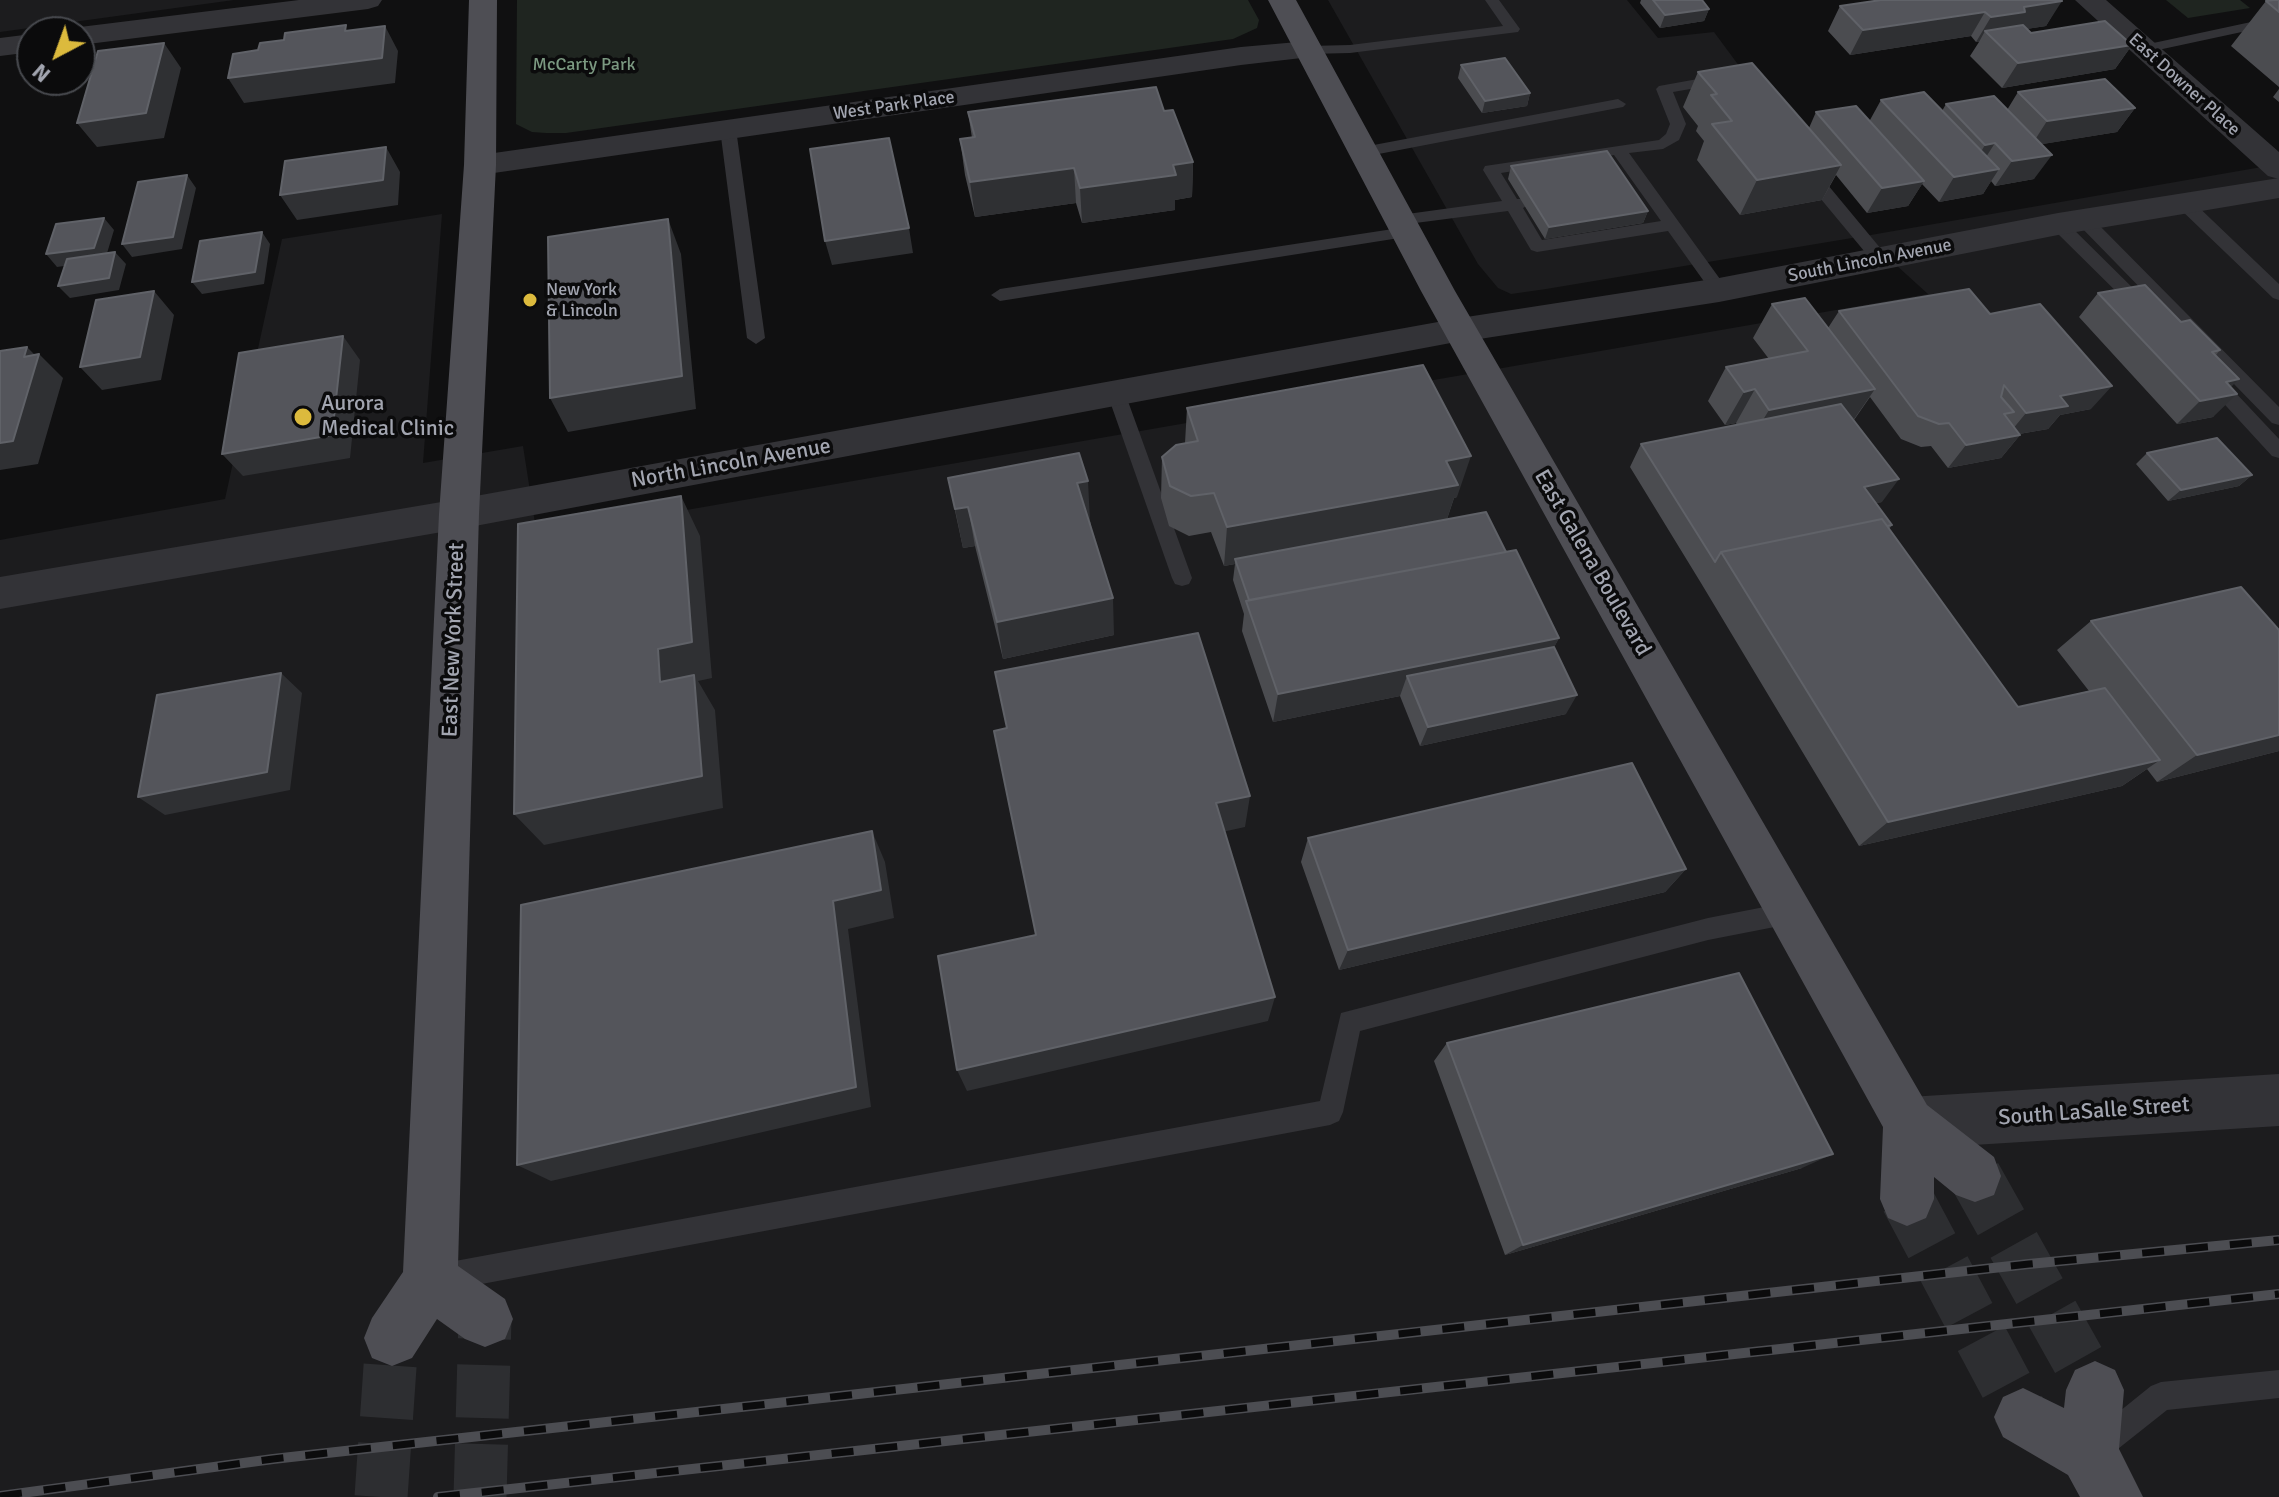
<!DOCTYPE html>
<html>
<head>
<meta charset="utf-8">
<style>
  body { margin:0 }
  #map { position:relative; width:2279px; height:1497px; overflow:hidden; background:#101011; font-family:Signika,sans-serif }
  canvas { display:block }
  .north { position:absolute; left:16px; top:16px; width:80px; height:80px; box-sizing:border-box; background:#0b0b0c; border:2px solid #47494e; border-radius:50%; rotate:221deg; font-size:22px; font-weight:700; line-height:32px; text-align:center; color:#a2a5b0 }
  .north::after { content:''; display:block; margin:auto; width:28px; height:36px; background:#dcba3d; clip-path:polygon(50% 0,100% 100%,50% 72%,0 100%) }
</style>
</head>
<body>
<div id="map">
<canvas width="2279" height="1497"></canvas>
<div class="north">N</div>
</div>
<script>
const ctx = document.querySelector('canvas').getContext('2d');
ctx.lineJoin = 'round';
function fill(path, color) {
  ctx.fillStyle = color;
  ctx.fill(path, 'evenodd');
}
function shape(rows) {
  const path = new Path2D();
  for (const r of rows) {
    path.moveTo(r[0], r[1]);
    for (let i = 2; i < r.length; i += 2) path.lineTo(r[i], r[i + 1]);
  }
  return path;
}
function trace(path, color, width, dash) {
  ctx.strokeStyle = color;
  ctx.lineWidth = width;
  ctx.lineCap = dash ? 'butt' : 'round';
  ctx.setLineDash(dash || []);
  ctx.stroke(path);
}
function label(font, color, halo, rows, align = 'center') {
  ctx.font = font + ' Signika,sans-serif';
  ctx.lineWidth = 7;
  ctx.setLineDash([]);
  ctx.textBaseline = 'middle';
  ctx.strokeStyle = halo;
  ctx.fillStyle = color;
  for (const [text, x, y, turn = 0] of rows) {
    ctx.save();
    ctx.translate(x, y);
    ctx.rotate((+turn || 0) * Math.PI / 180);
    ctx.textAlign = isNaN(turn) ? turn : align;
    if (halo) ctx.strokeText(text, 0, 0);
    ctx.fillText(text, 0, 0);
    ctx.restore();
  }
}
fill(shape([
  [0,0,234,0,0,32],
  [1328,0,1627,0,1658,38,1714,32,1865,236,2279,164,2279,1497,0,1497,0,540,225,499,282,239,442,214,423,463,523,446,537,536,1928,294,1864,236,1546,289,1511,294,1498,288,1478,264]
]), '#1c1c1e');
fill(shape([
  [517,0,1248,0,1259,20,1257,28,1233,39,566,133,546,133,532,132,516,124],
  [2166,0,2240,0,2250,8,2188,18]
]), '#1f2520');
trace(shape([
  [1975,1176,2095,1390],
  [1907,1199,2023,1417],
  [381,1497,392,1338],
  [480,1497,485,1319]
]), '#2d2e31', 53, [53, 26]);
fill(shape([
  [1485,0,1499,0,1520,29,1518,32,1350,53,1309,54,1302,50,1309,46,1350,45,1503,26,1485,0],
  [2279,16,2279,24,2144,53,2137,49,2144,45,2279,16],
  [1720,75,1728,80,1725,83,1673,92,1686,124,1679,140,1663,149,1629,153,1725,286,1728,290,1725,294,1713,294,1668,231,1537,252,1531,250,1508,211,1400,225,1392,220,1400,215,1502,201,1483,170,1485,166,1659,140,1666,134,1670,124,1656,89,1659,86,1720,75],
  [1614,155,1661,221,1542,240,1523,208,1531,203,1529,199,1517,199,1501,173,1614,155],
  [1618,99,1626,104,1623,107,1363,157,1355,152,1363,147,1618,99],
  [728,124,736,129,765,338,756,344,747,338,720,129,728,124],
  [1807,166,1813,167,1886,255,1888,259,1886,263,1874,263,1801,175,1801,167,1807,166],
  [2184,198,2190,199,2279,284,2279,300,2273,298,2178,207,2178,199,2184,198],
  [2084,215,2090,216,2279,407,2279,425,2272,423,2078,224,2076,220,2078,216,2084,215],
  [2058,219,2064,220,2149,304,2152,308,2149,312,2137,312,2052,228,2050,224,2058,219],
  [1406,227,1412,228,1414,232,1412,236,1000,301,991,295,1000,289,1406,227],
  [2211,372,2217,373,2279,439,2279,458,2272,456,2205,383,2202,378,2205,373,2211,372],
  [1116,386,1125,393,1192,578,1189,584,1182,586,1175,584,1172,578,1107,393,1116,386],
  [1790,902,1798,905,1802,913,1798,921,1790,924,1708,940,1360,1031,1343,1112,1339,1121,1330,1125,439,1292,429,1288,425,1278,429,1268,439,1264,1320,1101,1341,1013,1708,918,1790,902],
  [2279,1370,2279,1398,2167,1410,2109,1456,2099,1461,2089,1456,2084,1446,2089,1436,2151,1386,2161,1382,2279,1370]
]), '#333337');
fill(shape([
  [299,0,382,0,378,6,368,9,80,45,80,32,68,32,80,27,299,0],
  [2075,0,2106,0,2279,152,2279,179,2268,176,2075,0],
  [32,34,32,52,0,56,0,38,32,34],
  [1309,41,1319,44,1324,50,1319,56,1241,65,480,175,469,172,464,165,469,158,480,155,1241,47,1309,41],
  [1460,318,1472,321,1478,330,1472,339,459,529,0,609,0,577,459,499,1460,318],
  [2279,1074,2279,1126,1909,1149,1891,1141,1883,1123,1891,1105,1909,1097,2279,1074]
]), '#333337');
fill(shape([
  [2279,178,2279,198,2058,235,1719,302,1460,342,1448,339,1442,330,1448,321,1460,318,1719,278,2058,213,2279,178]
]), '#333337');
fill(shape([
  [469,0,497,0,496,165,479,514,458,1266,505,1299,513,1319,505,1339,485,1347,465,1339,437,1319,412,1358,392,1366,372,1358,364,1338,372,1318,403,1272,439,514,464,165,469,0],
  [1268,0,1296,0,1455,291,1927,1105,1994,1157,2001,1176,1994,1195,1975,1202,1956,1195,1934,1177,1934,1199,1926,1218,1907,1226,1888,1218,1880,1199,1883,1127,1421,291,1268,0],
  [2095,1361,2115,1370,2124,1390,2119,1449,2143,1497,2080,1497,2068,1475,2003,1437,1994,1417,2003,1397,2023,1388,2064,1408,2066,1390,2075,1370,2095,1361]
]), '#4e4e54');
const rail = shape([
  [0,1496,273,1459,2029,1264,2279,1240],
  [438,1497,2279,1294]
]);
trace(rail, '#4c4d52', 10);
trace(rail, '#0b0b0c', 7, [22]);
fill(shape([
  [1641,0,1702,0,1709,9,1704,21,1660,28,1640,3],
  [2061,0,2046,26,2026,29,2031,33,2132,45,2115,69,2002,88,1970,56,1979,42,1976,42,1971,36,1850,55,1828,31,1840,6],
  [2279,0,2279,87,2231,46,2266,1],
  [1461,65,1530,93,1527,106,1482,113,1458,78],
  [1698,72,1809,128,1816,112,1870,120,1881,100,1942,111,1946,104,2007,110,2018,92,2135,108,2117,132,2042,144,2034,179,1995,186,1991,181,1983,194,1939,202,1922,184,1908,206,1867,213,1836,175,1822,200,1740,215,1697,160,1704,141,1696,131,1698,126,1683,107],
  [2279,89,2279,102,2273,97],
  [1164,111,1193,162,1192,197,1175,200,1175,210,1082,223,1076,203,975,217,965,175,960,139,972,138,968,112],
  [1511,166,1648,211,1643,223,1545,239,1508,179],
  [2098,293,2181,322,2220,350,2216,355,2231,387,2213,417,2177,424,2079,317],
  [1772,304,1828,328,1839,311,1990,314,2091,409,2060,415,2048,429,2019,434,2020,435,2001,458,1948,468,1931,446,1921,447,1901,439,1870,397,1854,420,1882,502,1876,503,1892,525,1889,529,2018,707,2089,691,2057,650,2091,621,2279,751,2157,782,2147,769,2122,786,1859,846,1701,583,1630,467,1641,444,1737,425,1736,423,1725,425,1708,401,1726,367,1769,359,1753,338],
  [1187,408,1457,497,1454,498,1447,519,1506,552,1559,638,1554,647,1566,714,1420,746,1400,696,1273,722,1242,631,1244,614,1233,580,1235,564,1224,566,1211,532,1189,536,1169,526,1161,498,1162,457,1185,443],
  [2147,453,2252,475,2239,486,2168,501,2136,464],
  [948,478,1090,521,1114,635,1003,659,975,546,963,548],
  [1308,838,1686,869,1665,892,1339,970,1301,862],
  [1447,1043,1802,1168,1505,1255,1434,1061]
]), '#4b4c50');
fill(shape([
  [2062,1,2046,26,2014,31,1985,31,1979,42,1976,42,1991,17,2024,7],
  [1709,9,1704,21,1660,28,1665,15],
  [1985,12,1971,36,1850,55,1863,30],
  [385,26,398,51,395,83,244,103,228,78],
  [164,43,181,68,164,138,97,147,77,123],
  [2132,45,2115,69,2002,88,2018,63],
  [1530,93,1527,106,1482,113,1485,101],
  [2135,108,2117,132,2031,146,2047,121],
  [1995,143,1979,168,1970,170,1985,145],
  [386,147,400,172,398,205,297,220,280,195],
  [2052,155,2034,179,1995,186,2012,161],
  [1193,162,1192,197,1175,200,1175,210,1082,223,1080,188,1173,165],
  [1841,165,1822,200,1740,215,1757,180],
  [1074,168,1076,203,975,217,970,182],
  [1999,169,1983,194,1939,202,1954,177],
  [187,175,196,188,182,249,132,257,122,244],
  [1924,181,1908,206,1867,213,1882,188],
  [1648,211,1643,223,1545,239,1549,227],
  [104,218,114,230,105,260,57,267,46,254],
  [668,219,681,254,696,409,568,432,550,398],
  [909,228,913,253,832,265,825,241],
  [262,232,270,244,264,284,202,294,192,282],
  [115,252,126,264,119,290,70,298,58,286],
  [154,291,174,315,161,380,102,390,80,367],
  [343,336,360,360,350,458,243,476,222,454],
  [27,347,38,358,39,354,63,378,38,464,0,470,0,443],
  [2239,379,2221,397,2237,394,2213,417,2177,424,2200,401,2226,382],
  [2112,386,2091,409,2060,415,2048,429,2007,436,2026,413,2060,396],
  [1755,389,1736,423,1725,425,1744,392],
  [1875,389,1852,422,1749,443,1769,410],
  [2020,435,2001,458,1948,468,1966,445],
  [1471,456,1457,497,1454,498,1445,525,1235,559,1235,564,1224,566,1227,527,1446,461],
  [2252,475,2239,486,2168,501,2181,490],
  [1899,479,1882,502,1847,509,1864,487],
  [1088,481,1090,521,1080,523,1077,483],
  [681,496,700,536,712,678,698,681,715,710,723,808,544,845,514,814,660,682,658,649],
  [968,507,975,546,963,548,955,509],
  [1113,598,1114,635,1003,659,997,622],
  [1559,638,1544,667,1407,676,1400,696,1273,722,1278,694],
  [281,673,302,693,290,790,165,815,138,797],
  [1577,695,1566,714,1420,746,1428,727],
  [2279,735,2279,751,2157,782,2197,755],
  [2160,760,2122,786,1859,846,1888,822],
  [1250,796,1245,827,1213,834,1216,803],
  [872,831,885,862,894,918,848,929,871,1107,551,1181,517,1165,833,901],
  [1686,869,1665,892,1339,970,1348,950],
  [1275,997,1268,1021,967,1091,957,1070],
  [1833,1154,1802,1168,1505,1255,1523,1245]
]), '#2f3033');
const building = shape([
  [1653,0,1702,0,1709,9,1665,15,1653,0],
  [1881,0,2061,0,2062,1,2024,7,2025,12,1991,17,1985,12,1863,30,1840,6,1881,0],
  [2279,0,2279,12,2266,1,2274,0,2279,0],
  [2105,21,2132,45,2018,63,1985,31,2023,25,2031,33,2105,21],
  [346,25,345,31,385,26,382,58,228,78,233,54,258,50,260,43,284,40,285,33,346,25],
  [164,43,146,113,77,123,98,51,164,43],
  [1505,58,1530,93,1485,101,1461,65,1505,58],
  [1752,63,1841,165,1757,180,1712,124,1732,121,1711,95,1717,94,1698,72,1752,63],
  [2105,79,2135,108,2047,121,2018,92,2105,79],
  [1156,87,1164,111,1173,110,1193,162,1173,165,1176,175,1080,188,1074,168,970,182,960,139,975,137,968,112,1156,87],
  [1924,92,1999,169,1954,177,1881,100,1924,92],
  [1994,96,2052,155,2012,161,1995,143,1985,145,1946,104,1994,96],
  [1856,106,1924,181,1882,188,1816,112,1856,106],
  [889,138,909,228,825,241,810,149,889,138],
  [386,147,383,180,280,195,285,161,386,147],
  [1607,151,1648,211,1549,227,1511,166,1607,151],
  [187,175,173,237,122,244,138,182,187,175],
  [104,218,94,248,46,254,56,224,104,218],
  [668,219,682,376,550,398,548,237,668,219],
  [262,232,255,272,192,282,200,241,262,232],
  [115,252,109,278,58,286,67,259,115,252],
  [2145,285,2181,322,2190,320,2220,350,2212,352,2239,379,2226,382,2237,394,2200,401,2098,293,2145,285],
  [1969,289,1990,314,2040,304,2112,386,2060,396,2068,406,2026,413,2004,385,2001,397,2014,412,2004,414,2020,435,1966,445,1949,423,1939,424,1918,416,1839,311,1969,289],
  [154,291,140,357,80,367,96,300,154,291],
  [1805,298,1875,389,1769,410,1755,389,1744,392,1726,367,1808,351,1772,304,1805,298],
  [343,336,332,435,222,454,239,353,343,336],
  [27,347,24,357,39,354,13,441,0,443,0,351,27,347],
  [1423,365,1471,456,1446,461,1458,485,1227,527,1214,493,1191,496,1170,486,1162,457,1176,445,1198,441,1187,408,1423,365],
  [1841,404,1899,479,1864,487,1892,525,1887,526,1882,519,1721,552,1715,562,1641,444,1841,404],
  [2217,438,2252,475,2181,490,2147,453,2217,438],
  [1079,453,1088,481,1077,483,1113,598,997,622,968,507,955,509,948,478,1079,453],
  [681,496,692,642,658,649,660,682,694,675,702,776,514,814,518,524,681,496],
  [1486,512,1506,552,1249,600,1235,559,1486,512],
  [1882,519,2018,707,2105,688,2160,760,1888,822,1721,552,1882,519],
  [1516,550,1559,638,1278,694,1246,601,1516,550],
  [2241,587,2279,630,2279,735,2197,755,2091,621,2241,587],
  [1198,633,1250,796,1216,803,1275,997,957,1070,938,956,1036,935,994,731,1007,728,995,672,1198,633],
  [1554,647,1577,695,1428,727,1407,676,1554,647],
  [281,673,267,772,138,797,157,695,281,673],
  [1632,763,1686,869,1348,950,1308,838,1632,763],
  [872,831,881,890,833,901,856,1087,517,1165,521,905,872,831],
  [1739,973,1833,1154,1523,1245,1447,1043,1739,973]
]);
fill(building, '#54555b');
trace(building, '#606268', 2);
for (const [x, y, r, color] of [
  [530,300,8,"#dcba3d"],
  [303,417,10,"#dcba3d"]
]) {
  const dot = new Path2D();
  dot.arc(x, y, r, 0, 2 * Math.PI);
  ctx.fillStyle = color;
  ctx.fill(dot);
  trace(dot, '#0b0b0c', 3);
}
label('18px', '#7b9981', '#0b0b0c', [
  ["McCarty Park",584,65]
]);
label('18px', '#a2a5b0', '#0b0b0c', [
  ["East Downer Place",2184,85,42],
  ["West Park Place",894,106,-8],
  ["South Lincoln Avenue",1870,261,-11]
]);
label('18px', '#a2a5b0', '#0b0b0c', [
  ["New York",546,290],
  ["& Lincoln",546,311]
], 'left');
label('22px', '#a2a5b0', '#0b0b0c', [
  ["Aurora",321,404],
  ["Medical Clinic",321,429]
], 'left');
label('22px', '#a2a5b0', '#0b0b0c', [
  ["North Lincoln Avenue",731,464,-10],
  ["East Galena Boulevard",1592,563,60],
  ["East New York Street",454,640,-88],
  ["South LaSalle Street",2094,1112,-4]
]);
</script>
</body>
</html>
